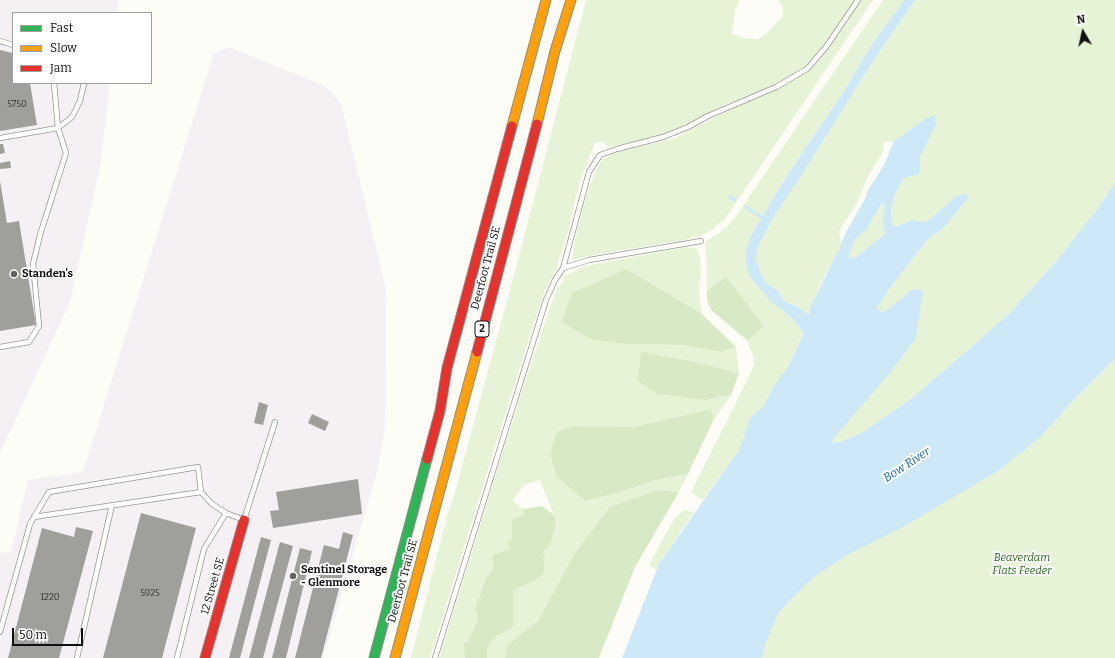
<!DOCTYPE html>
<html>
<head>
<meta charset="utf-8">
<style>
  body { margin:0 }
  #map { position:relative; width:1115px; height:658px; overflow:hidden; background:#fdfcf7; font-family:Bitter,serif }
  canvas { display:block }
  .legend { position:absolute; left:12px; top:12px; width:140px; height:72px; box-sizing:border-box; background:#fff; border:1px solid #a0a0a0; margin:0; padding:5px 7px; list-style:none; font-size:12px; color:#111 }
  .legend li { display:flex; align-items:center; gap:8px; height:20px }
  .legend b { width:20px; border:1px solid #a0a0a0 }
  .north { position:absolute; left:1063px; top:12px; width:40px; height:40px; -webkit-text-stroke:3px #fff; paint-order:stroke; rotate:351deg; font-size:11px; font-weight:700; line-height:16px; text-align:center; color:#111 }
  .north::after { content:''; display:block; margin:auto; width:14px; height:18px; background:#111; clip-path:polygon(50% 0,100% 100%,50% 72%,0 100%) }
  .scale { position:absolute; left:12px; top:628px; width:71px; height:18px; box-sizing:border-box; border:2px solid #111; border-top:0; padding-left:5px; font-size:12px; line-height:14px; white-space:nowrap; color:#111; -webkit-text-stroke:3px #fff; paint-order:stroke }
</style>
</head>
<body>
<div id="map">
<canvas width="1115" height="658"></canvas>
<ul class="legend">
<li><b style="height:5px;background:#30b455"></b>Fast</li>
<li><b style="height:5px;background:#ff9f0a"></b>Slow</li>
<li><b style="height:5px;background:#e5322d"></b>Jam</li>
</ul>
<div class="north">N</div>
<div class="scale">50 m</div>
</div>
<script>
const ctx = document.querySelector('canvas').getContext('2d');
ctx.lineJoin = 'round';
function fill(path, color) {
  ctx.fillStyle = color;
  ctx.fill(path, 'evenodd');
}
function shape(rows) {
  const path = new Path2D();
  for (const r of rows) {
    path.moveTo(r[0], r[1]);
    for (let i = 2; i < r.length; i += 2) path.lineTo(r[i], r[i + 1]);
  }
  return path;
}
function trace(path, color, width, dash) {
  ctx.strokeStyle = color;
  ctx.lineWidth = width;
  ctx.lineCap = dash ? 'butt' : 'round';
  ctx.setLineDash(dash || []);
  ctx.stroke(path);
}
function label(font, color, halo, rows, align = 'center') {
  ctx.font = font + ' Bitter,serif';
  ctx.lineWidth = 4;
  ctx.setLineDash([]);
  ctx.textBaseline = 'middle';
  ctx.strokeStyle = halo;
  ctx.fillStyle = color;
  for (const [text, x, y, turn = 0] of rows) {
    ctx.save();
    ctx.translate(x, y);
    ctx.rotate((+turn || 0) * Math.PI / 180);
    ctx.textAlign = isNaN(turn) ? turn : align;
    if (halo) ctx.strokeText(text, 0, 0);
    ctx.fillText(text, 0, 0);
    ctx.restore();
  }
}
fill(shape([
  [0,0,119,0,118,13,13,13,13,83,110,83,101,161,70,302,0,453],
  [229,47,325,86,341,104,386,289,385,428,376,475,323,658,0,658,0,553,11,552,28,480,83,472,214,53]
]), '#f5f0f3');
fill(shape([
  [586,0,739,0,735,11,732,33,743,38,757,39,766,34,783,16,782,6,778,0,873,0,725,219,707,233,685,240,593,255,573,260,574,244,585,200,595,172,602,160,617,152,675,138,733,108,731,102,670,132,639,141,608,147,603,142,595,143,586,164,576,196,568,232,555,272,544,292,530,336,497,440,430,658,411,658,447,516,457,485,515,271],
  [883,0,904,0,871,46,844,91,788,174,750,237,746,250,781,310,791,317,804,333,789,365,765,404,750,418,739,450,703,500,691,492,732,411,752,370,754,362,753,355,749,346,748,341,764,326,726,278,707,291,707,263,705,246,706,241,722,231,734,219],
  [915,0,1115,0,1115,182,1104,200,1059,258,1009,314,911,399,863,432,843,441,829,443,893,369,916,338,913,289,883,313,877,308,890,288,927,240,943,228,955,197,928,221,923,222,912,220,895,227,892,224,891,209,896,192,904,178,917,175,920,173,920,157,936,125,916,126,894,141,884,142,883,152,867,178,857,203,839,231,841,244,839,251,835,255,832,263,820,285,809,315,798,307,784,301,778,290,768,285,762,277,756,259,758,246,776,213,798,181,851,96,880,51],
  [882,203,885,203,885,234,856,257,850,258,849,257,855,240,866,230],
  [685,247,696,248,700,258,701,272,699,286,700,302,702,314,680,302,628,344,683,345,721,352,736,347,739,373,641,353,706,400,731,395,713,421,710,409,633,427,575,426,585,501,617,493,656,480,688,474,679,492,659,490,573,556,538,621,507,645,505,658,487,658,487,647,495,636,513,627,513,591,537,579,545,558,543,552,551,543,556,523,554,515,540,480,524,485,513,501,523,509,524,515,512,519,512,549,492,557,493,569,486,578,475,609,479,620,474,627,465,658,439,658,525,381,556,291,567,275,586,266],
  [1115,359,1115,658,762,658,767,640,778,614,793,597,813,578,849,554,998,471,1041,437,1071,403],
  [683,510,694,512,659,564,656,570,649,565,674,519]
]), '#e7f3d7');
fill(shape([
  [626,269,702,314,736,347,721,352,683,345,628,344,590,339,562,322,572,293],
  [726,277,764,326,748,341,711,310,707,300,707,291],
  [641,352,694,362,739,373,731,395,706,400,658,394,638,381],
  [711,409,713,421,688,474,656,480,617,493,585,501,557,477,550,454,557,432,575,426,633,427],
  [659,490,679,492,635,567,599,658,505,658,507,645,538,621,573,556,610,507],
  [542,506,554,515,556,523,551,543,543,552,545,558,543,574,537,579,513,591,513,627,495,637,487,647,487,658,465,658,464,644,469,641,474,627,479,620,475,609,486,578,493,569,492,556,511,549,507,543,512,538,512,519,524,515,523,509]
]), '#d8eac5');
fill(shape([
  [904,0,915,0,880,51,851,96,798,181,776,213,758,246,756,259,762,277,768,285,778,290,784,301,798,307,809,315,810,308,832,263,835,255,839,251,841,244,847,230,865,199,867,192,884,165,894,141,927,118,935,115,936,125,920,157,920,173,917,175,904,178,896,192,891,209,892,224,896,227,912,220,923,222,928,221,955,197,966,193,968,198,943,228,927,240,890,288,877,308,883,313,913,289,923,290,916,338,893,369,830,443,843,441,863,432,911,399,1009,314,1059,258,1104,200,1115,182,1115,359,1071,403,1041,437,998,471,903,527,849,554,813,578,793,597,778,614,767,640,762,658,622,658,659,564,739,450,750,418,765,404,774,386,789,365,804,333,791,317,770,301,749,275,746,263,746,250,750,237,788,174,844,91,871,46],
  [882,203,885,204,883,222,885,234,856,257,850,258,849,256,855,240,866,230]
]), '#cde8f7');
trace(shape([
  [730,197,735,200],
  [746,207,762,218]
]), '#cde8f7', 3);
fill(shape([
  [0,50,13,53,13,83,30,83,37,125,0,131],
  [0,144,3,144,5,153,0,154],
  [10,161,11,168,0,169,0,163],
  [0,181,7,223,19,221,36,325,0,331],
  [259,402,268,405,263,425,254,423],
  [312,414,329,422,325,431,308,423],
  [358,479,362,514,273,528,270,511,279,510,276,492],
  [141,513,196,528,162,658,103,658],
  [76,527,93,531,59,658,8,658,42,528,74,537],
  [343,532,353,535,321,658,295,658,324,545,339,549],
  [261,537,271,540,240,658,229,658],
  [280,542,293,546,263,658,249,658],
  [300,548,312,551,286,658,272,658]
]), '#a19f9c');
const lane = shape([
  [0,41,13,45],
  [54,83,58,128],
  [58,128,72,117,80,101,84,83],
  [0,138,58,128,66,153,40,235,33,264,39,326,29,342,0,347],
  [563,268,589,260,701,241],
  [34,517,201,492],
  [0,632,30,524,49,492,198,467,201,492,212,504,226,513,244,520,275,422],
  [77,658,112,505],
  [177,658,204,549,226,513],
  [435,658,546,300,555,280,563,268,589,172,600,155,617,149,663,137,688,127,708,116,776,87,807,69,826,47,858,0]
]);
const fast = shape([
  [374,658,427,459]
]);
const slow = shape([
  [537,124,555,51,571,0],
  [512,126,546,0],
  [395,658,477,352]
]);
const jam = shape([
  [477,352,537,124],
  [427,459,440,411,447,368,512,126],
  [205,658,244,520]
]);
trace(lane, '#979795', 6);
trace(fast, '#8e8d8b', 11);
trace(slow, '#8e8d8b', 11);
trace(jam, '#8e8d8b', 11);
trace(lane, '#fffffe', 4.5);
trace(fast, '#30b455', 9);
trace(slow, '#ff9f0a', 9);
trace(jam, '#e5322d', 9);
for (const [x, y, r, color] of [
  [14,274,4,"#646362"],
  [293,576,4,"#646362"]
]) {
  const dot = new Path2D();
  dot.arc(x, y, r, 0, 2 * Math.PI);
  ctx.fillStyle = color;
  ctx.fill(dot);
  trace(dot, '#fff', 1.5);
}
label('9px', '#353434', null, [
  ["5750",17,104],
  ["5925",150,593],
  ["1220",50,597]
]);
for (const [x, y, w] of [
  [482,329,14]
]) {
  const box = new Path2D();
  box.roundRect(x - w / 2, y - 8, w, 16, 3);
  ctx.fillStyle = '#fff';
  ctx.fill(box);
  trace(box, '#111', 1);
}
label('bold 10px', '#111', null, [
  ["2",482,329]
]);
label('11px', '#111', '#fff', [
  ["Deerfoot Trail SE",486,268,-75],
  ["Deerfoot Trail SE",403,581,-75],
  ["12 Street SE",213,586,-74]
]);
label('bold 11px', '#111', '#fff', [
  ["Standen's",22,274],
  ["Sentinel Storage",301,570],
  ["- Glenmore",301,583]
], 'left');
label('italic 11px', '#2f6b1f', '#fff', [
  ["Beaverdam",1022,558],
  ["Flats Feeder",1022,571]
]);
label('italic 12px', '#1768a6', '#fff', [
  ["Bow River",907,465,-33]
]);
</script>
</body>
</html>
